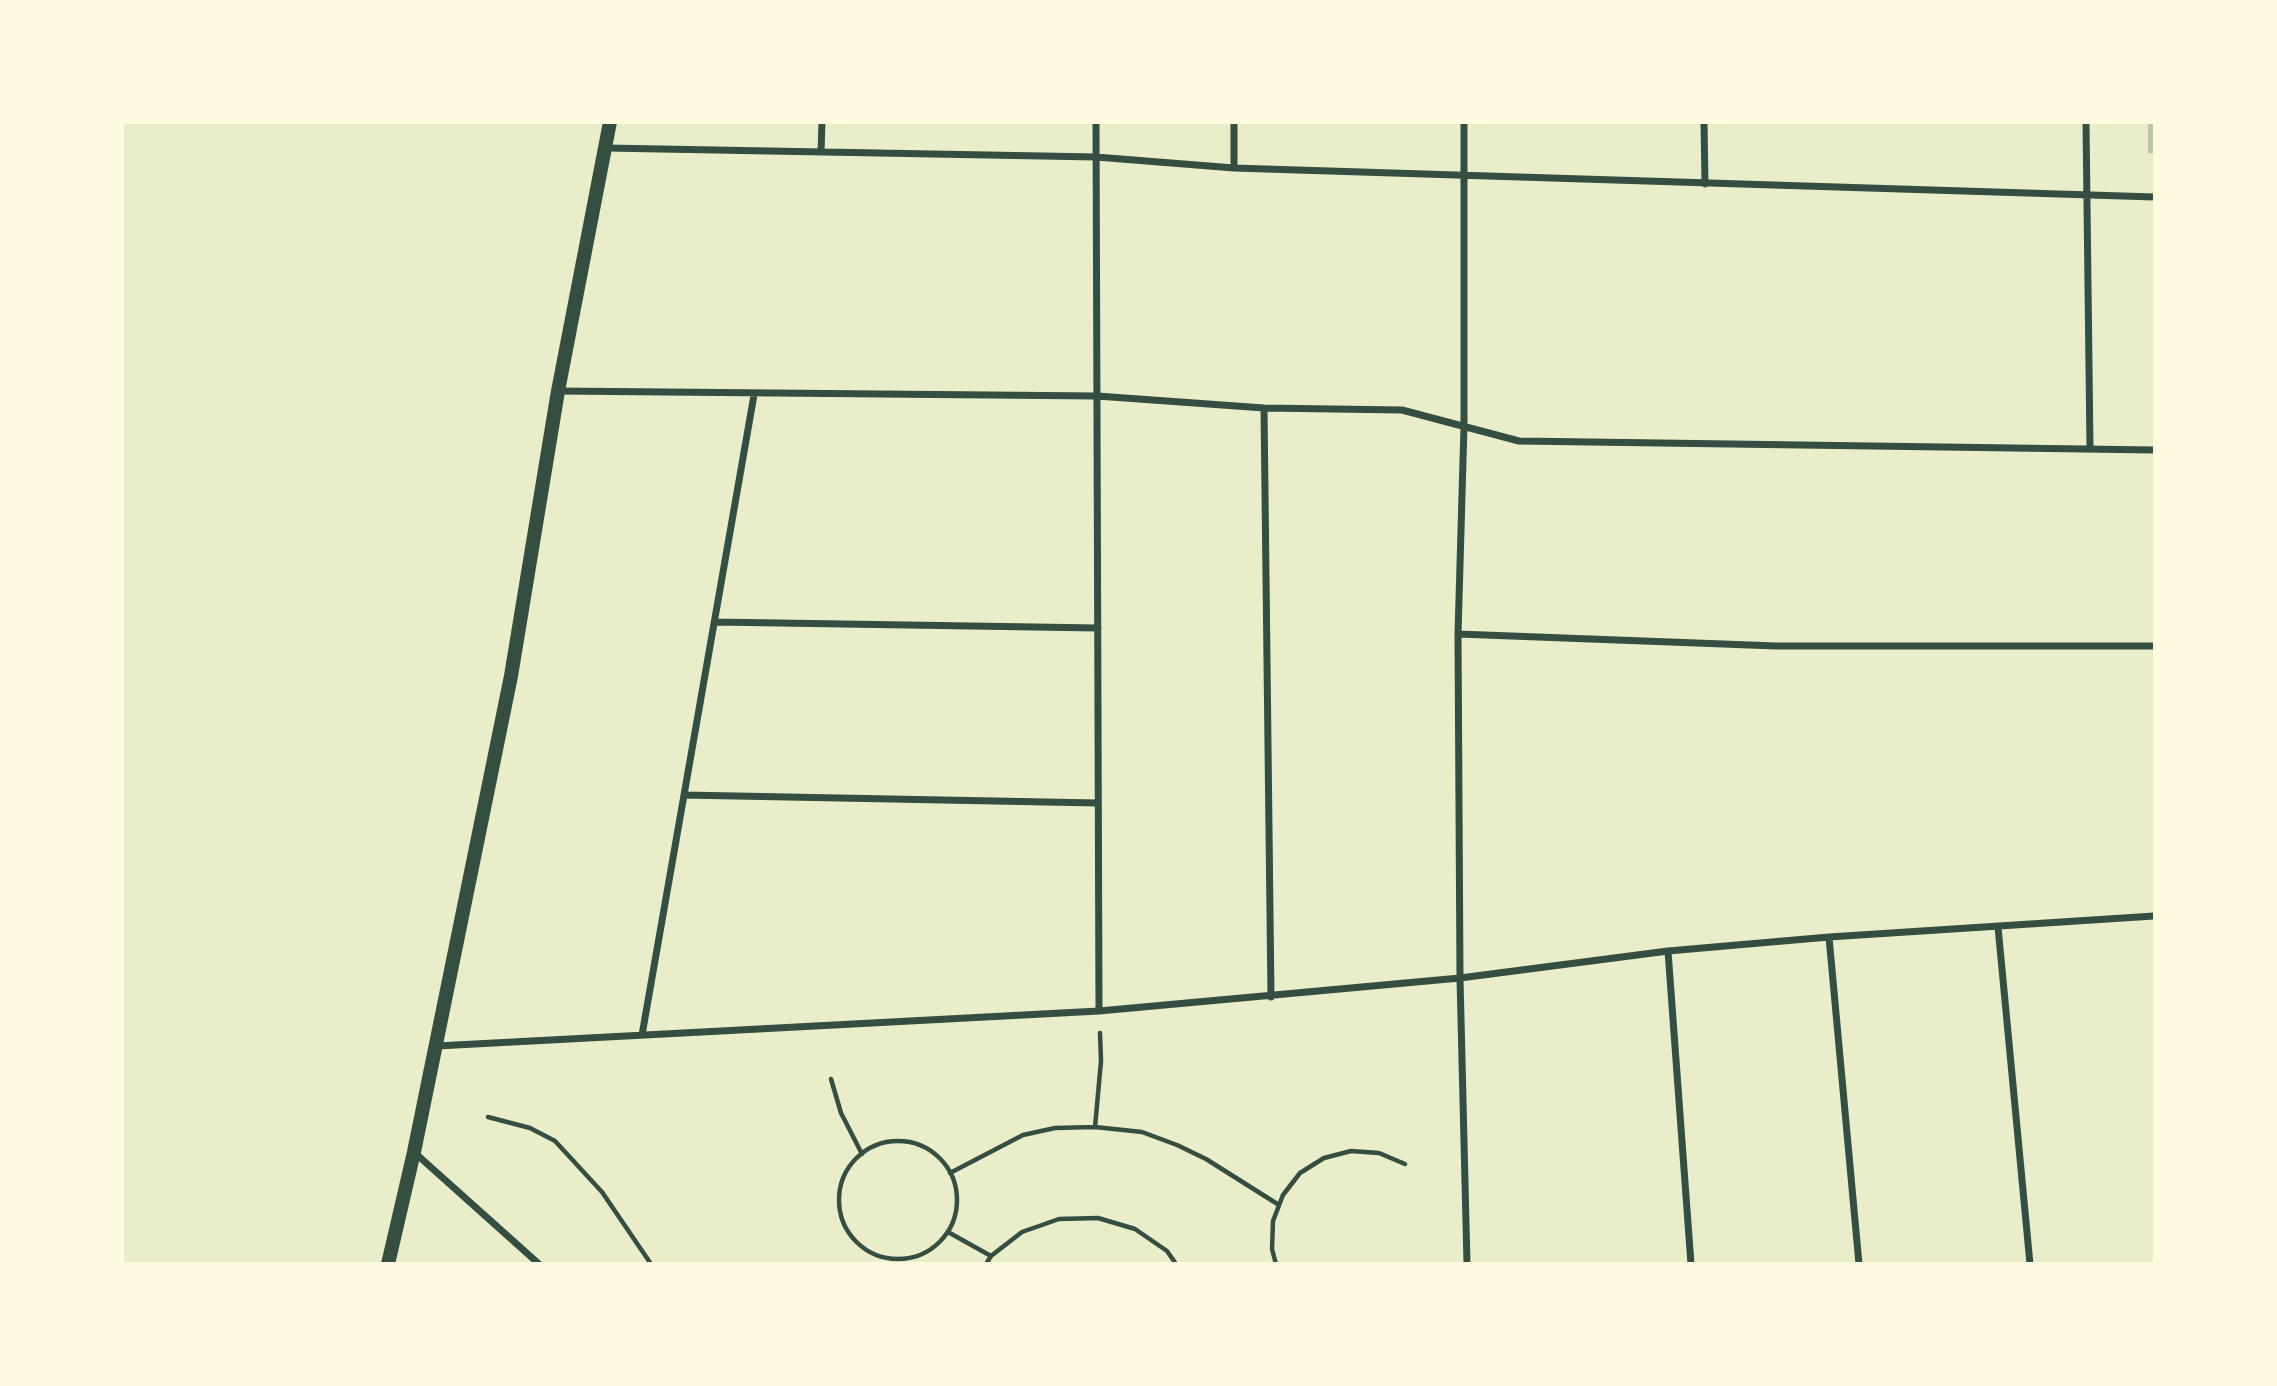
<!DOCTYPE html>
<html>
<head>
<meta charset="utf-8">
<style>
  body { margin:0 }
  #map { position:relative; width:2277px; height:1386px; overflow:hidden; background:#e9edc9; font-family:"Sofia Sans Condensed",sans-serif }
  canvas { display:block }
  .frame { position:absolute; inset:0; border:124px solid #fefae0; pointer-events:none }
</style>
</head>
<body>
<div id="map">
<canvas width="2277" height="1386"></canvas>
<div class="frame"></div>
</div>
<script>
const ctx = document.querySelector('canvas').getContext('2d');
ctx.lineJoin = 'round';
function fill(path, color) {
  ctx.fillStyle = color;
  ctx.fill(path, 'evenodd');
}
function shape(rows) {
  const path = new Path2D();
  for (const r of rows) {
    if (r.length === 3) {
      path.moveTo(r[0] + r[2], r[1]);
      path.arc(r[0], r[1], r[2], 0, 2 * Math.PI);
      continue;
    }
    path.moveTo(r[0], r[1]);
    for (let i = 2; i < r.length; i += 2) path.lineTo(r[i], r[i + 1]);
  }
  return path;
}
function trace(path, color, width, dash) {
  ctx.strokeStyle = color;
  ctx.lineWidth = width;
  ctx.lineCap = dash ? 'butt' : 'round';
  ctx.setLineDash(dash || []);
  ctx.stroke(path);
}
fill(shape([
  [2148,122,2154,122,2154,153,2148,153]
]), '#bcc5a7');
trace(shape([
  [831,1079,841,1113,862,1154],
  [488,1117,530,1128,555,1141,602,1192,651,1264],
  [1095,1127,1101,1061,1100,1033],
  [898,1200,59],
  [950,1173,1023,1135,1055,1128,1095,1127,1142,1132,1177,1145,1206,1159,1279,1205],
  [948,1232,991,1256],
  [986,1264,991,1256,1022,1232,1059,1219,1098,1218,1135,1229,1167,1251,1176,1264],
  [1276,1264,1272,1249,1273,1221,1283,1195,1300,1173,1324,1158,1351,1151,1379,1153,1405,1164]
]), '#344e41', 4.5);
trace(shape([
  [1096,122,1099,1011],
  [1464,122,1464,426,1458,634,1460,978,1467,1264],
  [1704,122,1705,184],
  [2086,122,2090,448],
  [606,148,1096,157,1234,168,2154,197],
  [821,152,822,122],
  [1234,168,1234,122],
  [558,391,1097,396,1264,408,1402,410,1519,441,2154,450],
  [1264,408,1271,997],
  [715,622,1098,628],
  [1458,634,1776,646,2154,646],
  [684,795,1098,803],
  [1998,927,2030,1264],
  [1829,937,1859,1264],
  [1668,951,1691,1264],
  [642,1035,754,395],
  [437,1046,1099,1011,1460,978,1668,951,1829,937,2154,916],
  [415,1153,539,1264]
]), '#344e41', 7);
trace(shape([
  [388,1264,414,1152,511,676,558,391,610,122]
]), '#344e41', 14);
</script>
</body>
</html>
